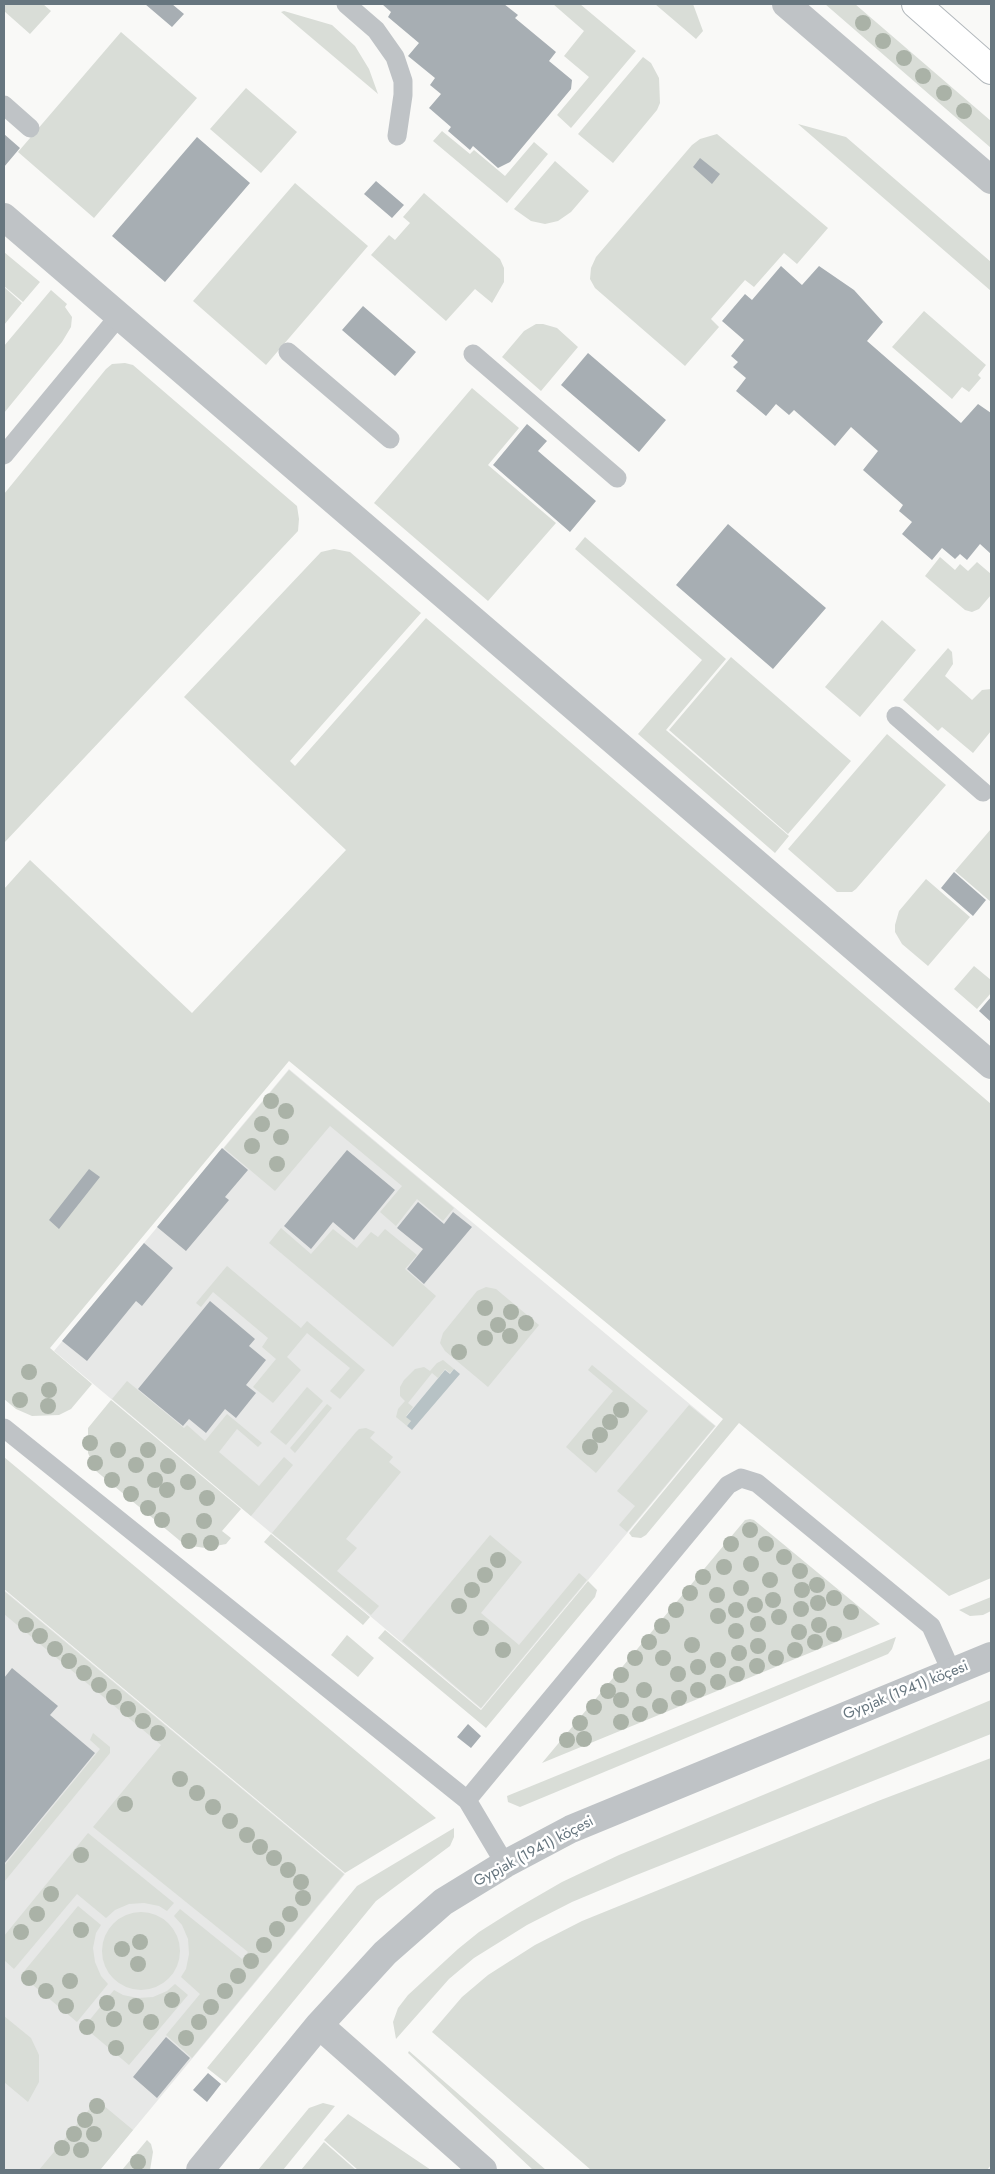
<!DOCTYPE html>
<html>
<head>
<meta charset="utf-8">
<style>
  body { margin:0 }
  #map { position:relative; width:995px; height:2174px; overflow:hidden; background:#f9f9f7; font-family:Jost,sans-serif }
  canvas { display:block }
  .frame { position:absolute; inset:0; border:5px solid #67767f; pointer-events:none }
</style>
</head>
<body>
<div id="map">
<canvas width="995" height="2174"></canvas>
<div class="frame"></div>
</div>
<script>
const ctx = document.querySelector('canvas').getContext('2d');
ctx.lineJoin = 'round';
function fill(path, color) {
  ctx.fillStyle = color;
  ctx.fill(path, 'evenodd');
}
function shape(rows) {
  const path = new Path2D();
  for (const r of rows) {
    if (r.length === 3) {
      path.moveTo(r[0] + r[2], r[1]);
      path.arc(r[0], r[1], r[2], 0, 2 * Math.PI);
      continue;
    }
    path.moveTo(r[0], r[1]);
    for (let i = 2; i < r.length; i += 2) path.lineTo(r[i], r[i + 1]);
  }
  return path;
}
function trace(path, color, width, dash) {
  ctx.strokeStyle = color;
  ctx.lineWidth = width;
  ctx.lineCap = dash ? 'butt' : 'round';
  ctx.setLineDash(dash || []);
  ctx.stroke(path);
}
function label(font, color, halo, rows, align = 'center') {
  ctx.font = font + ' Jost,sans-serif';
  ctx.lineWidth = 5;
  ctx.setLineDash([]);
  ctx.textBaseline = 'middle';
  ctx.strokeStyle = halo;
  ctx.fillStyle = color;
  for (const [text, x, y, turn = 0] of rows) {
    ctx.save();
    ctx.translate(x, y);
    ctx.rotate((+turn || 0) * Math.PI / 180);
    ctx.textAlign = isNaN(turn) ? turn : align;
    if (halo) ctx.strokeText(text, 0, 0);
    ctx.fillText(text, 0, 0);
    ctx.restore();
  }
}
fill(shape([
  [289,1069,716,1426,481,1709,54,1351],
  [4,1590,345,1874,100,2170,4,2170]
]), '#e7e8e7');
fill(shape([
  [4,4,43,4,51,11,30,34,4,11],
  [553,4,580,4,636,51,571,128,557,115,589,77,564,56,584,31],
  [655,4,693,4,703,31,696,39],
  [825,4,855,4,991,121,991,148],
  [284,11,332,25,355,46,369,69,378,94,281,12],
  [121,32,197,98,94,218,18,152],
  [643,57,651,63,659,78,660,103,657,110,613,163,578,134],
  [246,88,297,132,261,173,210,129],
  [798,124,846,137,991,262,991,291],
  [442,131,470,154,474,150,505,176,534,142,548,154,507,203,433,141],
  [717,134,828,228,797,264,784,253,754,287,745,280,711,319,719,327,685,366,595,288,590,279,591,268,596,257,692,145,700,139],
  [555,161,589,191,571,212,558,221,545,224,531,221,514,209],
  [295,183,368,246,266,365,193,301],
  [424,193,500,259,504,268,504,282,492,303,475,289,446,321,371,255,389,235,395,240,410,223,403,217],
  [4,252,40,282,23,302,4,286],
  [4,287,22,303,4,325],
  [51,290,67,304,65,307,72,317,71,327,62,342,4,413,4,346],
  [924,311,986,365,978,375,981,378,969,392,962,387,952,399,892,347],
  [536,324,543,324,557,328,578,347,541,391,502,357,524,331],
  [125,363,133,365,297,506,299,519,298,531,4,843,4,494,106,369,112,364],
  [472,388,519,428,488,465,556,523,488,601,374,503],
  [585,537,726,659,666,730,789,836,775,853,638,734,702,660,575,549],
  [334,549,350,552,421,613,290,761,295,766,426,618,991,1104,991,1578,949,1596,739,1423,646,1535,641,1538,632,1537,629,1533,723,1419,289,1061,50,1348,92,1384,71,1409,59,1415,32,1416,16,1409,4,1399,4,889,30,860,192,1013,346,850,184,697,321,552],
  [940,557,955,570,960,564,968,571,977,562,991,574,991,595,979,609,972,612,965,610,925,576],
  [882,620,916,650,860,717,825,687],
  [948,648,952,652,953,664,945,676,972,700,982,690,991,689,991,731,973,753,942,727,938,731,903,700],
  [731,657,851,761,788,834,669,730],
  [887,734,946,785,856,889,852,892,837,892,788,849],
  [991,829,991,902,955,871],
  [926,879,970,917,928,966,902,944,895,932,895,925,899,911],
  [974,966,991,980,991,993,977,1009,954,989],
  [289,1070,454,1208,443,1221,417,1199,396,1226,380,1212,402,1186,330,1126,275,1191,224,1148],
  [281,1228,311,1254,333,1229,357,1248,371,1232,378,1237,385,1229,417,1255,405,1269,436,1296,393,1347,269,1243],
  [227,1266,301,1328,307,1321,365,1370,340,1399,330,1391,350,1368,307,1333,287,1357,301,1370,273,1403,253,1387,276,1359,262,1347,268,1338,213,1292,201,1307,196,1303],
  [486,1287,496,1289,539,1325,488,1387,445,1351,440,1343,443,1333,477,1291],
  [443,1360,454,1369,450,1373,445,1369,438,1378,432,1373,408,1403,413,1407,406,1416,411,1421,407,1426,396,1417,398,1409,405,1401,400,1396,400,1387,404,1380,415,1369,424,1367,430,1371,437,1363],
  [592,1365,648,1411,596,1473,566,1447,613,1391,588,1370],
  [127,1381,184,1428,187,1425,205,1441,227,1414,262,1443,258,1447,237,1429,219,1452,259,1486,284,1457,293,1465,251,1516,112,1399],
  [307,1387,323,1401,286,1445,270,1432],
  [111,1400,241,1509,222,1531,231,1538,226,1544,205,1548,185,1545,96,1471,88,1453,88,1428],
  [327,1404,332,1408,295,1453,290,1448],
  [689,1405,715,1426,627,1532,619,1525,635,1506,617,1491],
  [366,1428,375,1432,370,1438,393,1457,389,1462,401,1472,346,1539,357,1548,337,1571,379,1606,371,1615,272,1533,356,1432,359,1429],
  [4,1457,436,1818,345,1873,4,1589],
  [750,1519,754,1520,880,1624,542,1763,745,1520],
  [271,1534,370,1617,363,1625,264,1542],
  [490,1535,522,1562,481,1613,519,1645,579,1573,587,1580,481,1708,402,1641],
  [588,1581,597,1590,595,1597,486,1728,378,1638,385,1630,481,1710],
  [4,1591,344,1874,192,2058,166,2035,200,1994,181,1977,186,1969,189,1954,188,1939,182,1925,174,1916,180,1909,242,1959,248,1952,93,1827,161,1745,4,1614],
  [991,1597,991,1611,983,1615,970,1616,959,1610],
  [347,1635,374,1658,358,1677,331,1655],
  [896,1637,892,1649,888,1654,520,1807,508,1802,507,1796],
  [991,1700,991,1734,634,1876,572,1902,527,1925,474,1958,449,1979,396,2039,393,2022,398,2008,408,1995,458,1949,479,1932,517,1908,562,1882,619,1855],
  [93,1733,110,1747,110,1753,4,1882,4,1866,100,1749,90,1740],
  [991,1758,991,2165,987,2170,591,2170,432,2032,462,1997,488,1975,535,1945,582,1921,878,1801],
  [454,1828,454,1837,450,1846,376,1901,226,2083,207,2068,357,1886],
  [88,1833,174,1903,167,1911,159,1906,144,1903,129,1904,115,1910,106,1918,77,1894,14,1969,4,1960,4,1936],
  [78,1906,101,1925,96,1933,93,1948,95,1962,101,1976,108,1984,77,2022,21,1975],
  [141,1951,39],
  [175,1984,188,1995,129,2065,84,2027,114,1990,123,1995,138,1998,153,1997,167,1991],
  [4,2016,31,2038,39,2055,39,2082,28,2102,4,2082],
  [409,2051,546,2170,533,2170,408,2053],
  [97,2100,133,2130,100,2170,39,2170],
  [323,2103,335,2106,283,2170,258,2170,309,2108],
  [348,2114,431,2170,358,2170,324,2140],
  [147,2140,151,2144,153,2152,150,2170,122,2170],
  [324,2142,356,2170,301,2170]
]), '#d9ddd7');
fill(shape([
  [454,1369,460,1374,412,1430,407,1426,411,1421,406,1417,445,1370,450,1374]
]), '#b7c2c5');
fill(shape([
  [145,4,172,4,184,14,172,27],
  [382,4,504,4,518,15,515,18,556,52,549,61,572,80,571,89,510,162,498,168,473,146,470,150,448,131,451,127,429,108,441,94,430,85,435,78,408,56,419,43,388,17,391,12],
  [4,134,20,148,4,167],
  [197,137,250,183,165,282,112,236],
  [700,158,720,174,712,184,693,167],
  [376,181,404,205,392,218,364,194],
  [781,266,802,285,819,266,854,290,883,322,867,341,961,423,978,404,991,413,991,554,980,544,967,560,960,554,955,559,942,548,932,560,902,534,912,522,899,511,903,505,863,470,878,451,851,427,835,446,794,410,789,415,776,404,766,416,736,391,746,378,733,367,738,362,731,356,744,340,722,321,745,294,752,300],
  [363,306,416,352,395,376,342,330],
  [588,353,666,420,639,452,561,385],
  [527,424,547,441,538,451,596,501,570,532,493,465],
  [728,524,826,608,773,669,676,585],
  [954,872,986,900,973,916,941,888],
  [991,997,991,1022,979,1011],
  [222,1148,248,1170,225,1197,229,1200,186,1251,157,1227],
  [347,1150,395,1190,354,1240,333,1222,311,1249,284,1226],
  [89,1169,100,1177,59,1229,49,1220],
  [418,1202,444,1224,453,1212,472,1227,424,1284,407,1269,423,1249,397,1228],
  [144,1243,173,1268,142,1306,136,1301,87,1361,62,1341],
  [210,1301,255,1339,249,1346,266,1360,246,1385,256,1393,236,1418,225,1409,206,1433,189,1419,183,1426,138,1389],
  [12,1668,58,1706,50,1715,95,1753,4,1864,4,1678],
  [468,1724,481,1736,471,1748,457,1737],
  [166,2037,190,2058,157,2098,133,2077],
  [208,2073,221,2084,207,2102,193,2090]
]), '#a7aeb3');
const secondary = shape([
  [916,4,991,70]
]);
trace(secondary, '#b1b7bb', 30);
trace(shape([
  [346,4,376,30,395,57,403,81,403,95,397,136],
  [4,105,30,128],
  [288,352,390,439],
  [473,354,617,478],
  [4,455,119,316],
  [896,716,983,792],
  [4,1428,467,1800,505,1864],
  [467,1800,728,1485,741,1478,757,1483,931,1626,952,1673]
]), '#bfc3c6', 19);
trace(shape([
  [786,4,991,180],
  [4,217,991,1065],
  [319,2025,483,2170],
  [200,2170,319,2025,385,1953,443,1902,505,1864,571,1829,991,1656]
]), '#bfc3c6', 28);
trace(secondary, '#fff', 28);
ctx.fillStyle = '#aab2a7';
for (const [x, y] of [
  [863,23],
  [883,41],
  [904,58],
  [923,76],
  [944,93],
  [964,111],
  [271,1101],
  [286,1111],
  [262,1124],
  [281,1137],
  [252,1146],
  [277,1164],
  [485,1308],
  [511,1312],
  [526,1323],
  [498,1325],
  [510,1336],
  [485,1338],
  [459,1352],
  [29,1372],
  [49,1390],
  [20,1400],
  [48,1406],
  [621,1410],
  [610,1422],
  [600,1435],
  [90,1443],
  [590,1447],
  [118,1450],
  [148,1450],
  [95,1463],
  [136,1465],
  [168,1466],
  [112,1480],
  [155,1480],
  [188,1482],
  [167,1490],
  [131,1494],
  [207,1498],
  [148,1508],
  [162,1520],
  [204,1521],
  [750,1530],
  [189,1541],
  [211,1543],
  [731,1544],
  [766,1544],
  [784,1557],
  [498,1560],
  [751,1564],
  [724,1567],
  [800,1571],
  [485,1575],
  [703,1577],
  [770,1580],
  [817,1585],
  [741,1588],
  [472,1590],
  [802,1590],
  [690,1593],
  [717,1595],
  [834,1598],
  [773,1600],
  [818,1603],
  [755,1605],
  [459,1606],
  [801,1609],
  [676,1610],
  [736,1610],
  [851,1612],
  [718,1616],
  [779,1617],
  [758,1624],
  [26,1625],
  [819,1625],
  [662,1626],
  [481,1628],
  [736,1631],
  [799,1632],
  [834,1634],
  [40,1636],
  [649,1642],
  [815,1642],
  [692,1645],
  [758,1646],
  [55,1649],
  [503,1650],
  [795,1650],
  [739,1653],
  [635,1658],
  [663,1658],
  [776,1658],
  [718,1660],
  [69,1661],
  [757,1666],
  [698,1667],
  [84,1673],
  [678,1674],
  [737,1674],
  [621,1675],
  [718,1682],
  [99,1685],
  [644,1690],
  [698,1690],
  [608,1691],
  [114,1697],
  [679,1698],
  [621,1700],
  [660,1706],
  [594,1707],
  [128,1709],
  [640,1714],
  [143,1721],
  [621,1722],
  [580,1723],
  [158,1733],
  [584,1739],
  [567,1740],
  [180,1779],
  [197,1793],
  [125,1804],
  [213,1807],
  [230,1821],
  [247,1835],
  [260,1847],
  [81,1855],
  [274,1858],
  [288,1870],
  [301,1882],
  [51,1894],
  [303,1898],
  [37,1914],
  [290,1914],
  [277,1929],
  [81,1930],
  [21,1932],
  [140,1942],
  [264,1945],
  [122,1949],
  [251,1961],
  [138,1964],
  [238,1976],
  [29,1978],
  [70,1981],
  [46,1991],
  [225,1991],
  [172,2000],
  [107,2003],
  [66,2006],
  [136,2006],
  [211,2007],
  [114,2019],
  [151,2022],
  [199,2022],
  [87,2027],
  [186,2038],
  [116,2048],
  [97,2106],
  [85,2120],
  [74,2134],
  [94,2134],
  [62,2148],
  [81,2150],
  [138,2162]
]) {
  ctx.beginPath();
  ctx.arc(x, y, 8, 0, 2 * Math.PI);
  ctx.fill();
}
label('15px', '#67767f', '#fff', [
  ["Gypjak (1941) köçesi",906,1691,-22],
  ["Gypjak (1941) köçesi",534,1852,-28]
]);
</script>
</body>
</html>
